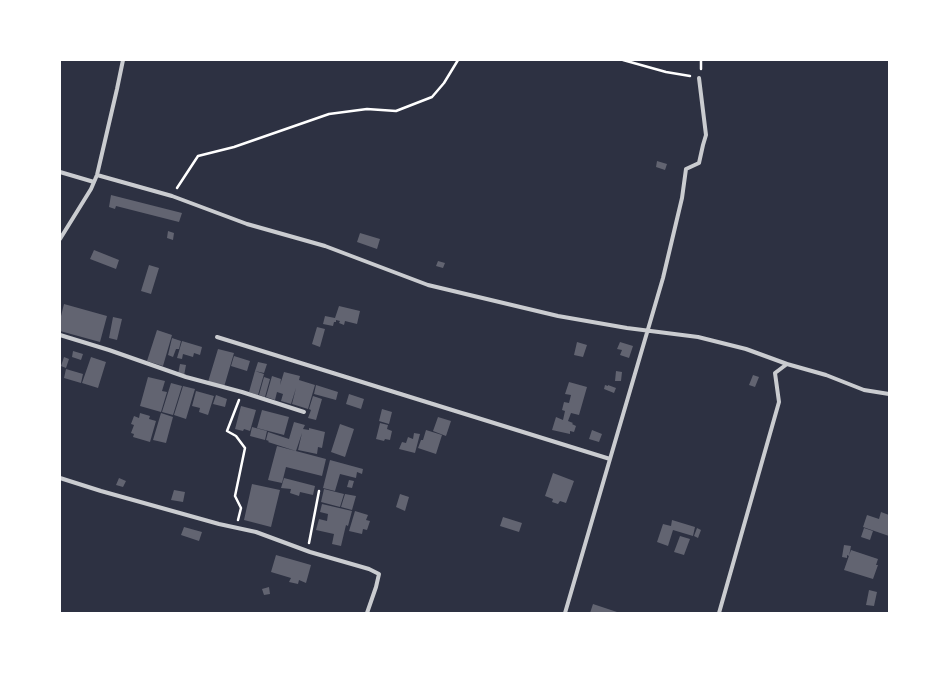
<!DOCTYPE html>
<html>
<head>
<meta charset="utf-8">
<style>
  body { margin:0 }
  #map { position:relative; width:949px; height:673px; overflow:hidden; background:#2d3142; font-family:"Noto Sans",sans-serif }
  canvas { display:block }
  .frame { position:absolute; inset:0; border:61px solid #fff; pointer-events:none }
</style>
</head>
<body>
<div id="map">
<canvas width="949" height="673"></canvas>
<div class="frame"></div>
</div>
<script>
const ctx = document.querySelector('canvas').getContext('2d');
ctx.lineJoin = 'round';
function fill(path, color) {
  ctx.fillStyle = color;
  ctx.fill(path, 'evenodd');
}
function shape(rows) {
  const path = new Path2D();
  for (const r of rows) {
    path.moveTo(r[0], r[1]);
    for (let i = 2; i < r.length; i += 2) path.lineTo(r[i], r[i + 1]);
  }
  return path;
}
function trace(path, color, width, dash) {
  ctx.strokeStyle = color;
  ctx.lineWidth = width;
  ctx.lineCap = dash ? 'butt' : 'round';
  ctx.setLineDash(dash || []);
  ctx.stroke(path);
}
fill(shape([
  [657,161,667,164,665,170,656,167],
  [111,195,182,213,179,222,116,206,115,209,109,207],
  [168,231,174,233,173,240,167,238],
  [360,233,380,239,377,249,357,242],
  [94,250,119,260,116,269,90,259],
  [438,261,445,263,443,268,436,266],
  [149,265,159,268,151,294,141,291],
  [64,304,107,316,100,342,60,331,60,320],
  [339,306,360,311,357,324,345,321,344,325,339,323,340,321,336,320,336,322,334,322,333,326,323,324,325,316,335,318],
  [113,317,122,319,117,340,109,338],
  [317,327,325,329,320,347,312,344],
  [157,330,172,335,163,366,147,361],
  [172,338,181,341,179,349,176,349,173,357,168,355],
  [182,341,202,347,200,355,194,353,193,357,183,354,182,359,177,358],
  [577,342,587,345,583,357,574,355],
  [620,342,633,346,629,358,620,355,622,350,617,349],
  [218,349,234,353,224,387,208,382],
  [73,351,83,354,81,360,72,357],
  [234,356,250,361,247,371,231,366],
  [64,357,69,359,66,368,61,366],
  [91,357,106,362,98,388,82,383],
  [258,362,267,364,264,373,255,371],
  [180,364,186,365,184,376,178,374],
  [66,369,83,374,81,383,64,378],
  [255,371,264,374,258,395,249,392],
  [616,371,622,372,621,381,615,381],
  [284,372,300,376,299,380,315,385,308,409,292,404,296,388,291,404,281,401,283,394,277,392,275,400,266,397,272,376,281,379,280,385],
  [753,375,759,377,755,387,749,385],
  [148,377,165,381,162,391,167,392,161,412,140,406],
  [264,377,270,379,265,397,259,395],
  [569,382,587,387,579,415,571,413,568,421,573,423,572,424,576,426,574,432,570,431,570,434,552,430,556,417,563,420,565,411,562,410,564,402,569,403,571,395,565,394],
  [171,383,182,386,173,415,162,412],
  [316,385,338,392,336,400,314,394],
  [605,385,608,386,608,385,616,388,614,393,604,389],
  [183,386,195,389,186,419,174,415],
  [196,391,214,396,208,415,199,412,200,408,192,406],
  [349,394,364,399,361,409,346,404],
  [216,395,227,399,225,407,213,404],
  [313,396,322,399,316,420,308,418,311,410,309,409],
  [241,406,256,410,250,431,244,429,243,431,235,429],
  [382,409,392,412,389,424,379,421],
  [262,410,289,417,284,435,257,428],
  [140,413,150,416,149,419,156,421,150,442,133,437,134,434,131,433,134,425,131,424,134,416,139,418],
  [161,413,173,417,166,443,153,440],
  [438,417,451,421,446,436,433,431],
  [294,422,305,425,303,429,309,430,309,428,325,432,322,448,318,447,317,454,298,450,302,433,296,451,268,442,269,441,266,440,268,432,289,439],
  [380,423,388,425,387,429,392,431,390,440,385,439,384,441,376,439],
  [340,424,354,429,345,457,331,452],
  [252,427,267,431,265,440,250,436],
  [426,430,442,435,436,454,418,448,421,440,423,440],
  [592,430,602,434,599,442,589,439],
  [414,433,420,434,415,453,399,449,402,442,406,443,408,437,413,439],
  [277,446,326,459,322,476,286,467,282,483,268,480],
  [330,460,363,469,362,474,357,472,356,478,340,474,335,491,323,488],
  [553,473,574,481,566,503,560,501,558,504,552,502,553,499,545,496],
  [119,478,126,481,123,487,116,485],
  [284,478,315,486,313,495,300,492,299,496,290,493,291,489,281,488],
  [349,480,354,481,352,488,347,487],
  [252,484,280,490,271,527,244,520],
  [324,489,344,494,340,507,321,502],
  [174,490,185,492,183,502,171,500],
  [345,494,356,496,352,510,341,507],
  [400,494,409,497,405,511,396,507],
  [322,504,352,511,348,526,346,525,341,546,332,544,334,534,316,530,319,519,327,521,328,514,320,512],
  [355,511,368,515,366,520,370,521,367,530,363,529,362,534,349,531],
  [881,512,889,515,889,536,863,527,867,515,879,519],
  [503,517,522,523,519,532,500,526],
  [672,520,695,527,693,536,673,530,668,546,657,542,663,524,671,526],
  [184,527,202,532,199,541,181,535],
  [697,528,701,530,698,538,694,536],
  [864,528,873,531,870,540,861,537],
  [680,536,690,539,684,555,674,552],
  [844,545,851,546,849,556,847,555,847,558,842,557],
  [851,550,878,559,876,565,878,565,873,579,844,570],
  [276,555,311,565,306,583,299,580,298,584,289,582,291,578,271,572],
  [269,587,270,594,264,595,262,589],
  [869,590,877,592,874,606,866,605],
  [593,604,617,612,617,613,590,613]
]), '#626471');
trace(shape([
  [623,60,666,72,690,76],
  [701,69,701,60],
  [177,188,198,156,234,147,329,114,367,109,396,111,432,97,444,83,458,60],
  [238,520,241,508,235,496,245,448,236,436,227,431,239,400],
  [309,543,319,491]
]), '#fff', 2.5);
trace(shape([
  [60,172,94,182],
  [97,175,172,196,247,224,325,246,428,285,558,316,627,328,698,337,746,349,787,364],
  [60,239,91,189,97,175,117,89,123,60],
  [60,335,109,350,186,377,242,392,304,412],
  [217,337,581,450,610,459,565,613],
  [610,459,663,278,682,198,686,169,699,163,703,145,706,135,699,78],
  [60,478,101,491,219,524,256,532,310,552,369,569,379,574,376,587,367,613],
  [719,613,779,402,775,373,787,364,826,375,864,390,889,394]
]), '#caccd0', 4);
</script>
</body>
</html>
